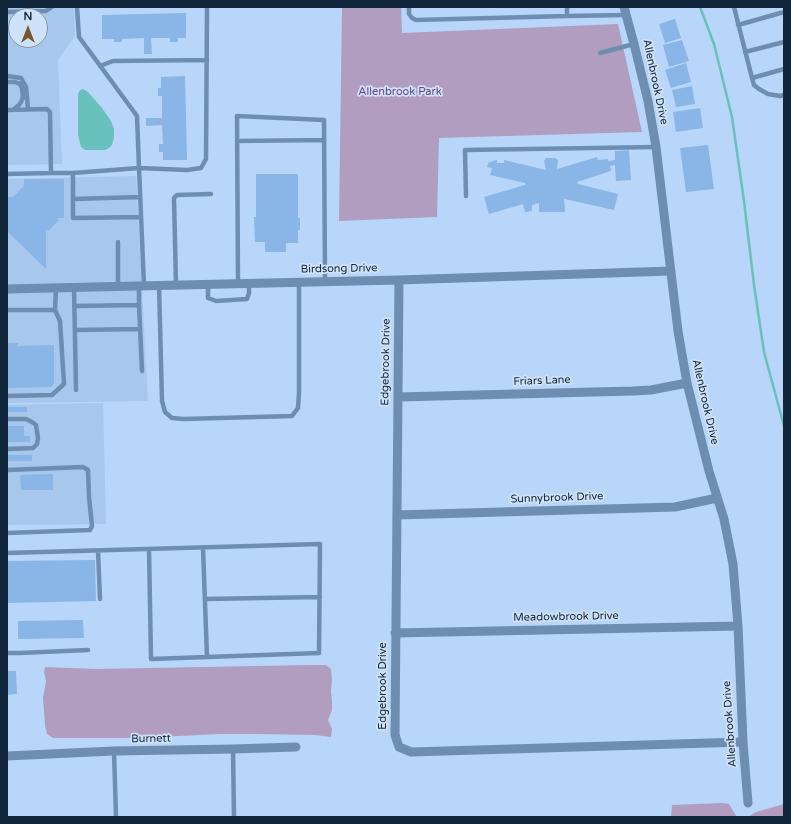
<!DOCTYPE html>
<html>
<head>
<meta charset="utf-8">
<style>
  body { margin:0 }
  #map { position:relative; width:791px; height:824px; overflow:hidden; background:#b8d6f9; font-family:"Varela Round",sans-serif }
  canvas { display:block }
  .frame { position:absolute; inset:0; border:8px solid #11253b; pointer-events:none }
  .north { position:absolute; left:8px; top:8px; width:40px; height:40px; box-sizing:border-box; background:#cee2fa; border:1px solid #8296ae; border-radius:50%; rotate:0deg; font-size:11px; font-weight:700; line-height:16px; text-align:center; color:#11253b }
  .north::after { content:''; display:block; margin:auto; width:14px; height:18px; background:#78572d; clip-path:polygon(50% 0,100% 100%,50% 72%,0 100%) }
</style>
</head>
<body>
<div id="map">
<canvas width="791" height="824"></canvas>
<div class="frame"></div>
<div class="north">N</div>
</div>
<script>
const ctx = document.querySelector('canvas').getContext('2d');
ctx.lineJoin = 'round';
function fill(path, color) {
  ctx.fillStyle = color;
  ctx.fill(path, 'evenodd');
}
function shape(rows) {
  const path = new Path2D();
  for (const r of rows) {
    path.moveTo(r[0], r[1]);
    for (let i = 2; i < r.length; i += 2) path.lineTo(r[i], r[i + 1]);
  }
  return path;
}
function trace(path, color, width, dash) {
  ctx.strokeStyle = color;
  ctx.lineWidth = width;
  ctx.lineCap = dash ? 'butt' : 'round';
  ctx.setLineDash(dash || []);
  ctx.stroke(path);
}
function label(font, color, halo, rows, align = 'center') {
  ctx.font = font + ' "Varela Round",sans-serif';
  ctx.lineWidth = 3.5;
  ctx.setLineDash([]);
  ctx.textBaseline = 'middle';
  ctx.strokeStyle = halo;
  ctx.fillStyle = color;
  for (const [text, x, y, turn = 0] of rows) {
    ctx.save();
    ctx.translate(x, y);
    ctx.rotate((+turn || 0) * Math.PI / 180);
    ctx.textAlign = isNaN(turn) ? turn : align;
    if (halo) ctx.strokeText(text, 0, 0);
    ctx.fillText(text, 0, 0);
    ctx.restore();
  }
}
fill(shape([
  [7,7,74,7,75,36,58,60,62,164,7,165],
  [16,16,40,16,40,40,16,40],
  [136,176,148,401,7,403,7,179],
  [103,403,106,524,7,525,7,405]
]), '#a7c7ed');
fill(shape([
  [342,7,401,7,402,33,618,24,642,132,439,138,437,217,339,221],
  [310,665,326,665,331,669,332,680,331,691,332,701,332,710,328,720,332,729,331,737,315,735,258,734,220,734,136,738,53,738,47,734,45,725,43,698,46,681,44,672,45,667,96,669],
  [722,803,729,804,737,817,671,817,672,805],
  [784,804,784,817,748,817,756,812]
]), '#b19dbf');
fill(shape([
  [83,89,88,92,102,108,111,121,114,129,114,138,112,145,109,148,105,150,85,150,81,147,78,135,78,94,80,90]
]), '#68c1bd');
trace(shape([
  [700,7,714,44,732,117,744,201,754,285,764,352,784,426]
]), '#68c1bd', 2.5);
fill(shape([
  [186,13,186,38,178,38,178,42,170,42,170,38,151,38,152,54,144,54,144,38,122,39,122,42,114,42,114,39,102,39,102,15],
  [675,19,681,38,665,43,659,24],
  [682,40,689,61,669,67,663,45],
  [686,63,691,82,671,88,665,70],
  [185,76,187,160,163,160,163,152,159,152,159,144,163,144,162,125,146,126,146,118,162,118,162,96,158,96,158,88,161,88,161,77],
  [692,86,695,104,676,107,672,90],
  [700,108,703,128,676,132,673,112],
  [708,145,714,189,686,192,680,148],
  [629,150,631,180,616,181,615,165,610,166,611,171,577,182,578,184,618,194,614,210,565,199,564,199,565,212,539,212,539,203,532,205,532,211,525,212,523,204,489,214,484,197,525,185,525,183,490,175,492,168,487,167,489,162,492,162,492,161,497,160,497,163,504,163,504,160,546,170,544,161,546,158,555,158,558,160,557,169,597,157,598,160,608,159,608,161,615,160,615,151],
  [256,174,298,174,298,218,300,218,300,230,298,230,298,243,286,243,286,252,265,252,265,242,255,242,254,217,256,217],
  [24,179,64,179,64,218,57,218,59,220,48,231,46,229,46,269,7,231,7,197,13,197,24,186],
  [7,343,18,343,18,346,54,345,54,384,51,387,7,388],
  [7,407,27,407,27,412,7,412],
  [7,426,24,426,24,436,30,436,30,442,7,442],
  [7,455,32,455,32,461,7,461],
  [53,474,53,490,21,490,20,475],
  [95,560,96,601,8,603,7,561],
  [83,620,84,638,18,639,18,621],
  [7,671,16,671,17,694,7,695]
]), '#89b5e7');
trace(shape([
  [77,7,79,37,137,116,139,168,187,170,201,168,206,159,207,7],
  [409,7,409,14,412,18,416,20,567,16],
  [567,7,567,16,626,15],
  [734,7,752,78],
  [7,12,46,11,52,7],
  [738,25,784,12],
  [745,52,784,42],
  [600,53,634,44],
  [100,66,113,61,207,60],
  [784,69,752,78,754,85,759,89,768,94,780,96,784,95],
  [7,76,21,78,26,87,28,109],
  [7,82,15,82,20,84,22,88,23,97,21,102,19,105,13,110],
  [7,110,47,109,50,112,51,173,73,173,139,168,144,286],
  [237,141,324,140],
  [73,173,73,218,141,217],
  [7,174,51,173],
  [466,196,465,150,656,147],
  [73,199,140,197],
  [118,242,118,286],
  [238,283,237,116,324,120,325,281],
  [208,284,208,298,216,301,247,299,249,293,249,284],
  [159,285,162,401,165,412,172,418,183,419,292,416,298,408,299,393,299,282],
  [176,285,174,198,177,195,211,194],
  [74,287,76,390],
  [139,305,142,371],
  [74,306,139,305,139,286],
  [7,310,55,310],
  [75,330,140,329],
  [7,396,52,395,64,384,60,321,55,310,56,287],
  [7,419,26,419,32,422,36,425,38,438,37,444,33,448,7,449],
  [7,470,83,467,88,470,89,497,92,526,90,530,7,533],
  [203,548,207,657],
  [98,551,100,599],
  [7,553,320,544,319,653,151,659,149,549],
  [205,599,320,597],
  [7,653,20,653,88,650],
  [233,749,234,817],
  [114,751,116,817]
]), '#6d8db1', 4.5);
trace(shape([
  [624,7,634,44,648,101,656,147,678,331,687,383,709,471,724,519,733,564,738,626,743,742,748,803],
  [399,280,395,735,399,747,411,752,743,742],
  [7,289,399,280,671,271],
  [398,397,633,391,651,390,687,383],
  [397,515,675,507,717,498],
  [395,633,738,626],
  [7,756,114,751,233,749,296,747]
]), '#6d8db1', 9);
label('11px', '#11253b', '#cee2fa', [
  ["Allenbrook Drive",655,82,78],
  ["Birdsong Drive",339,269,-1],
  ["Edgebrook Drive",386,362,-89],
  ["Friars Lane",542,381,-2],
  ["Allenbrook Drive",705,402,77],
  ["Sunnybrook Drive",557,498,-2],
  ["Meadowbrook Drive",566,617,-1],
  ["Edgebrook Drive",383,686,-90],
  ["Allenbrook Drive",730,724,-94],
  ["Burnett",151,739,-1]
]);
label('11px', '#6a3f83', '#cee2fa', [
  ["Allenbrook Park",400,92]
]);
</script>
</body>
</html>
